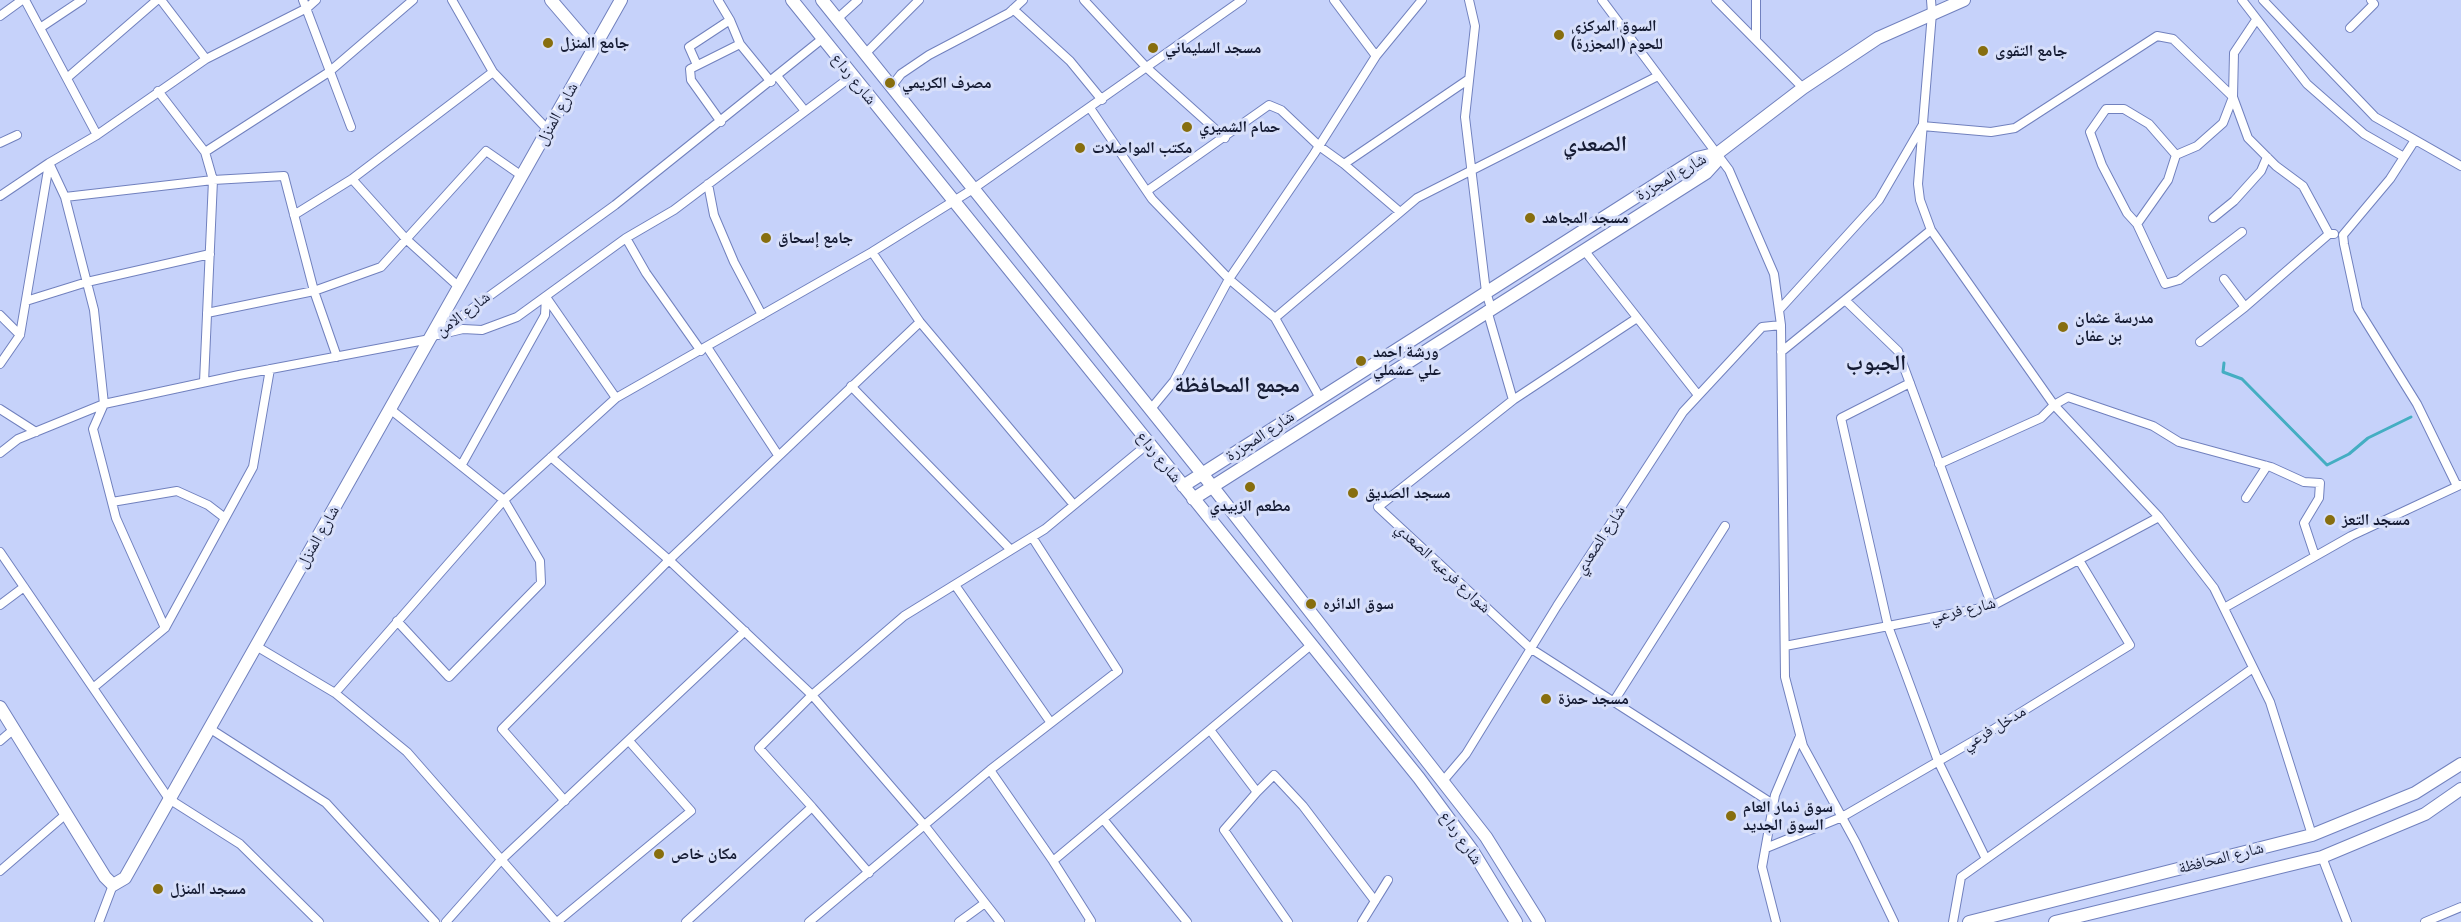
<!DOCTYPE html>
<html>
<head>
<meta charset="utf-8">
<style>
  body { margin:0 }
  canvas { display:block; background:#c6d2fa }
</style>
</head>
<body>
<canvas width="2461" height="922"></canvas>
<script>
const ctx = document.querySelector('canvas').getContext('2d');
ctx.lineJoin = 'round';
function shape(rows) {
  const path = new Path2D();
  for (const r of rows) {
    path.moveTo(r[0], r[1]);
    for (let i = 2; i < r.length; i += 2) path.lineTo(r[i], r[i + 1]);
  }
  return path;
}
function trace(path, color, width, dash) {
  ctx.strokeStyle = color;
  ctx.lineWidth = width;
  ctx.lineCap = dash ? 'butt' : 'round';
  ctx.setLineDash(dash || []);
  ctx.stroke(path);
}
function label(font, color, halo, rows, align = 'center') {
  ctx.font = font + ' "Playfair Display","Noto Naskh Arabic",serif';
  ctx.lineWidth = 6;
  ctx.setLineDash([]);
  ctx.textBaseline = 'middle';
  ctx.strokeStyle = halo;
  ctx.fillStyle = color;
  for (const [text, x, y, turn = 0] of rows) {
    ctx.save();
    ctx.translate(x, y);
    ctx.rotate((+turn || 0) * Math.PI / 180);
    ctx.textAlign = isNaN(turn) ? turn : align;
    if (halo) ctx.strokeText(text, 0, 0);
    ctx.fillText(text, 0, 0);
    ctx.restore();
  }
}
trace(shape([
  [2224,363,2223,372,2242,379,2327,465,2349,454,2368,438,2411,417]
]), '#44aec2', 3);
const street = shape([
  [25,0,97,135],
  [161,0,206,59],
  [303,0,351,127],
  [452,0,493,72],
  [718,0,730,20],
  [1084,0,1147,68,1225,138],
  [1334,0,1376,56],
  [1469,0,1475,26,1465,117,1486,292,1491,308],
  [1602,0,1729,170,1774,274,1781,325,1785,677,1803,746,1856,843,1894,922],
  [1716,0,1803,88],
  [1756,0,1756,39],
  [1931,0,1932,13,1918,184,1920,200,1931,230,2054,405,2159,517,2214,588,2270,702,2312,835],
  [2242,0,2307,84,2364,134,2404,157],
  [2263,0,2375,117,2461,166],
  [1013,9,1070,61,1102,100],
  [0,16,22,0],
  [837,19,858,0],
  [2256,20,2234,53,2233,97,2248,138,2276,166,2303,186,2329,234],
  [40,28,82,0],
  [2350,28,2374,4,2371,0],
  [865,54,919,0],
  [697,65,689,47,730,20,740,44,771,82],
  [777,76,805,111],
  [67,78,157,0],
  [891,87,901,74,929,55,1009,13,1023,0],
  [158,91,205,152,213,180,204,382],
  [1090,108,1152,199,1229,279,1275,318,1320,398],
  [721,122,691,80,690,69,740,44],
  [2415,140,2390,179,2343,235,2344,244,2358,309,2417,404,2457,486],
  [0,143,17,135],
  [205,152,329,72,413,0],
  [49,163,65,197,94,310,104,404,93,429,116,518,165,628],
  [352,179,406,239,459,287],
  [708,184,714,215,734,262,762,315],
  [1147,191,1269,105,1281,110,1319,146,1344,164],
  [0,196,49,163,97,135,206,59,307,8,316,0],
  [65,197,213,180,284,176,314,291,381,267,486,151,522,176],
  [1400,212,1344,164,1469,79],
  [294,215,352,179,493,72,548,130],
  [2213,218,2234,201,2261,171,2267,157],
  [2137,224,2127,213,2102,165,2090,132,2106,109,2124,109,2149,124,2176,155],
  [626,238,646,273,701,351],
  [1584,250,1698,395],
  [872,252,920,322,1074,505],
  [2224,279,2245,307],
  [546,297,616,398],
  [1845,300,1898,351,1992,606],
  [26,301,87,282,210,254],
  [1487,310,1513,400],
  [1779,310,1879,200,1922,126,1991,132,2015,128,2157,36,2173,39,2233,97,2223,123,2197,146,2176,155,2168,180,2137,224,2165,284,2179,280,2242,232],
  [207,313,314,291,337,357],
  [0,315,20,335],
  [1275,318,1417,198,1658,76],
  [1637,318,1513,400,1378,507,1530,648,1773,804],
  [438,335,463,329,482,330,517,317,626,238,674,210,852,76],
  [2200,342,2245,307,2329,234,2334,234],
  [707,347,778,455],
  [1781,352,1931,230],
  [0,364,20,335,49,164],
  [1910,383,1841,418,1888,626,1938,761,1986,859],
  [851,386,1011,550],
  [0,409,36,432],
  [390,409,504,500,540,561,541,583,449,677,397,621],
  [1150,410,1174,381,1229,279,1314,154,1376,56,1422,0],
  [0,453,18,439,104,404,239,375,430,339,615,205,822,39],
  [551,457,669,560,812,695,925,826,1000,922],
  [1939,464,2041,418,2054,405,2068,397,2153,426,2179,442,2271,467,2304,482,2320,483,2319,498,2304,523,2315,556],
  [461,466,545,315,546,297],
  [2246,498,2267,466],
  [112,502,177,491,208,505,225,518],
  [0,552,169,799,240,844,319,922],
  [955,585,1051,723],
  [0,605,24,587],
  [2224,608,2351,536,2460,485],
  [256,646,335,693,407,752,556,922],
  [1785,646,1992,606,2159,517],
  [93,688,165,628,253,467,270,369],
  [335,693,504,500,616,398,872,252,973,189,1242,0],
  [1614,701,1725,526],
  [209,728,326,803,435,922],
  [1210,730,1257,792,1224,830,1288,922],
  [0,741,14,729],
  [990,770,1053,861,1311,645],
  [1443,781,1466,754,1557,606,1683,412,1762,327,1781,325],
  [1257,792,1274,775,1303,806,1375,901],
  [565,801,502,729,669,560,920,322],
  [812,807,759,748,812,695,904,616,1045,529,1149,443],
  [1103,819,1187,922],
  [1766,848,1842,817,1994,729,2130,645,2079,560],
  [2322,857,2347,922],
  [1053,861,1091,921,1089,922],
  [0,871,66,814],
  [99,922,113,885],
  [446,922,501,860,745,631],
  [557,922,691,811,629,741],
  [686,922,812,807,869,873],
  [809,922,990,770,1118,671,1032,537],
  [959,922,985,903],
  [1362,922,1388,880],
  [1776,922,1762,867,1775,795,1800,736],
  [1953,922,1961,877,2253,668],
  [2425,922,2461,907]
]);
const secondary = shape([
  [551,0,593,49],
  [792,0,1419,778,1472,850,1516,922],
  [822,0,1212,486,1486,837,1539,922],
  [1718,153,1803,88,1878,38,1964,0],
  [1183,486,1697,158,1718,153],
  [1193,499,1706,173,1716,162,1718,153],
  [0,707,105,877,113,885,125,878,621,0]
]);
const primary = shape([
  [1969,922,2312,835,2415,793,2461,764],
  [2055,922,2322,857,2425,814,2461,789]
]);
trace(street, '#7181be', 10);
trace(secondary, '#7181be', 14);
trace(primary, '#7181be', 14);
trace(street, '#fff', 8);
trace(secondary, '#fff', 12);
trace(primary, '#fff', 12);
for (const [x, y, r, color] of [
  [1559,35,6,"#876e0e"],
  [548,43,6,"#876e0e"],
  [1153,48,6,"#876e0e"],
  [1983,51,6,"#876e0e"],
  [890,83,6,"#876e0e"],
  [1187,127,6,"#876e0e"],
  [1080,148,6,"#876e0e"],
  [1530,218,6,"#876e0e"],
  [766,238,6,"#876e0e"],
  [2063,327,6,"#876e0e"],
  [1361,361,6,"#876e0e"],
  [1250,487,6,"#876e0e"],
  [1353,493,6,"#876e0e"],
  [2330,520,6,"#876e0e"],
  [1311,604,6,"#876e0e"],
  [1546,699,6,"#876e0e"],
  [1731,816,6,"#876e0e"],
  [659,854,6,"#876e0e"],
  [158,889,6,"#876e0e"]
]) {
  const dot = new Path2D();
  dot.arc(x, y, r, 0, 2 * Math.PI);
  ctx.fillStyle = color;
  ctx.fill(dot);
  trace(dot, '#d7dffa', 2);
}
label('bold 16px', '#151b33', '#d7dffa', [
  ["السوق المركزي",1571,26],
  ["للحوم (المجزرة)",1571,44],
  ["جامع المنزل",560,43],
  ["مسجد السليماني",1165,48],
  ["جامع التقوى",1995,51],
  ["مصرف الكريمي",902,83],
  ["حمام الشميري",1199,127],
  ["مكتب المواصلات",1092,148],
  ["مسجد المجاهد",1542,218],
  ["جامع إسحاق",778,238],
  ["مدرسة عثمان",2075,318],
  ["بن عفان",2075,336],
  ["ورشة احمد",1373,352],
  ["علي عشملي",1373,370],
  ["مسجد الصديق",1365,493],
  ["مطعم الزبيدي",1250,506,"center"],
  ["مسجد التعز",2342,520],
  ["سوق الدائره",1323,604],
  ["مسجد حمزة",1558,699],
  ["سوق ذمار العام",1743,807],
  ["السوق الجديد",1743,825],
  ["مكان خاص",671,854],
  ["مسجد المنزل",170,889]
], 'left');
label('16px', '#151b33', '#d7dffa', [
  ["شارع رداع",854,79,51],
  ["شارع المنزل",557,114,-61],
  ["شارع المجزرة",1671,177,-30],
  ["شارع الامن",463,314,-37],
  ["شارع المجزرة",1260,436,-33],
  ["شارع رداع",1159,457,51],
  ["شارع المنزل",318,537,-60],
  ["شارع الصعدي",1600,540,-57],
  ["شوارع فرعيه الصعدي",1443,568,43],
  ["شارع فرعي",1963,610,-13],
  ["مدخل فرعي",1994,728,-31],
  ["شارع رداع",1461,838,55],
  ["شارع المحافظة",2221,858,-14]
]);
label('bold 22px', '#151b33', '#d7dffa', [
  ["الصعدي",1595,144],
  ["الجبوب",1876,363],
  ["مجمع المحافظة",1237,385]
]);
</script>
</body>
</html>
